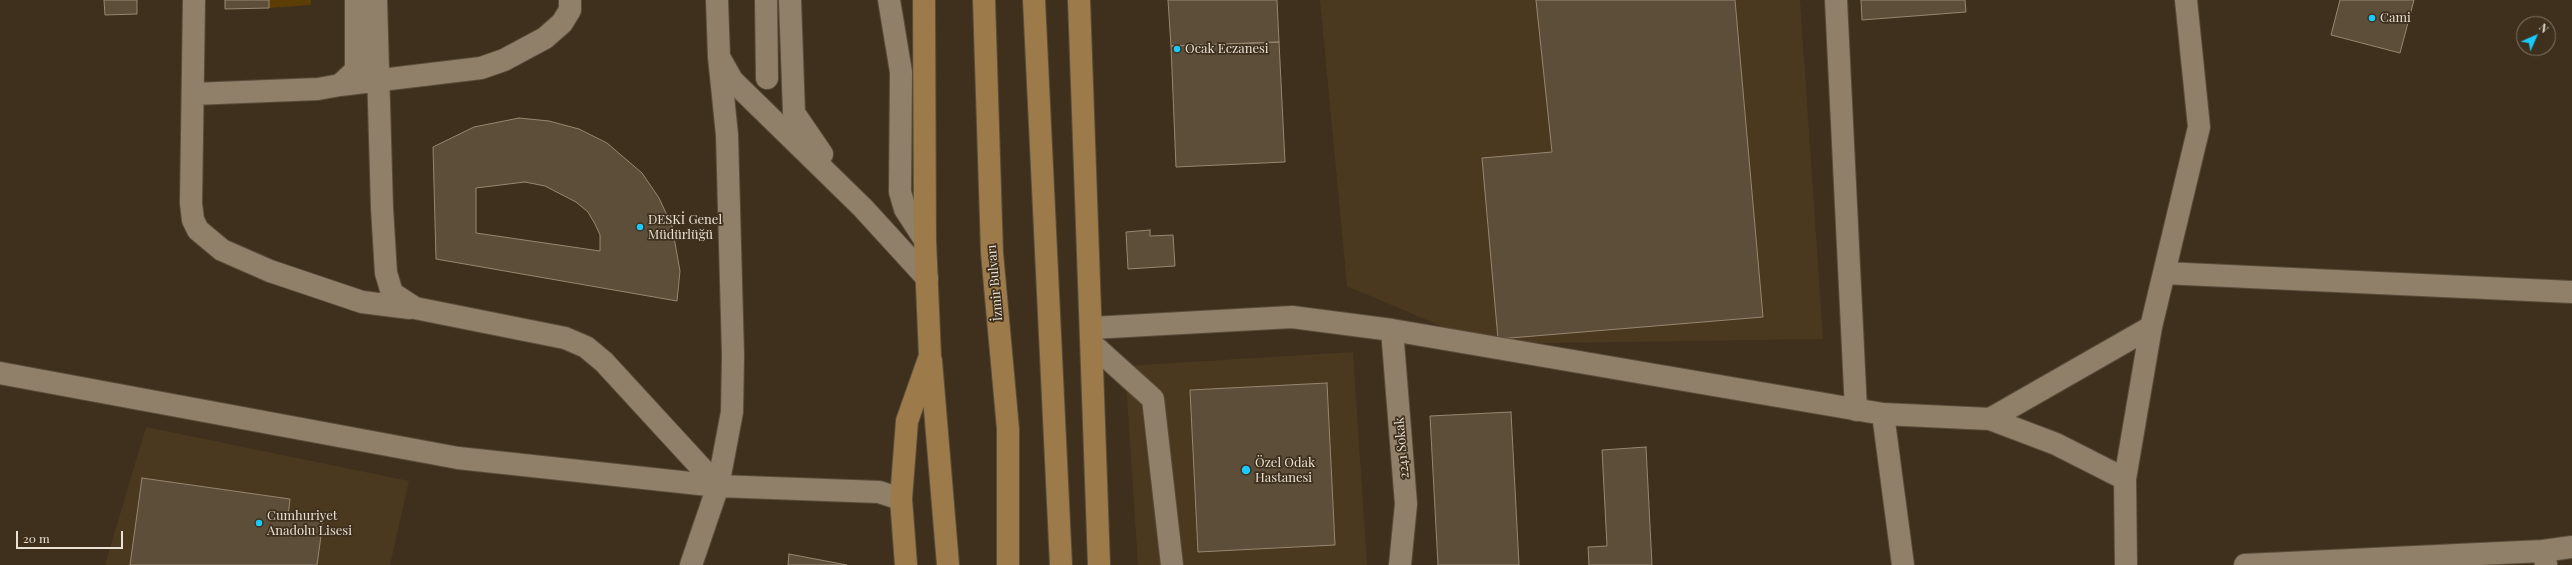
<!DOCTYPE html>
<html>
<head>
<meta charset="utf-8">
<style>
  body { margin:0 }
  #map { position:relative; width:2572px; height:565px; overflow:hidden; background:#3e301d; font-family:"Playfair Display",serif }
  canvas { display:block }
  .north { position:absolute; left:2516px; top:16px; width:40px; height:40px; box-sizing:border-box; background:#3e301d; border:1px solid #837767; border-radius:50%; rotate:45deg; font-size:11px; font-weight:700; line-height:16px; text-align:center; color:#eae1d5 }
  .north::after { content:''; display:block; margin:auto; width:14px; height:18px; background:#19cafc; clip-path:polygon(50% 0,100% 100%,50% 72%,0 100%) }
  .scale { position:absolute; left:16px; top:531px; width:107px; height:18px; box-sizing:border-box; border:2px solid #eae1d5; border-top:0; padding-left:5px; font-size:12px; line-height:14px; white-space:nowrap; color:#eae1d5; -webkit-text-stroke:3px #3e301d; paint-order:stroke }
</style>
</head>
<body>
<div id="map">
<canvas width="2572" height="565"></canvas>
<div class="north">N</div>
<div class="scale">20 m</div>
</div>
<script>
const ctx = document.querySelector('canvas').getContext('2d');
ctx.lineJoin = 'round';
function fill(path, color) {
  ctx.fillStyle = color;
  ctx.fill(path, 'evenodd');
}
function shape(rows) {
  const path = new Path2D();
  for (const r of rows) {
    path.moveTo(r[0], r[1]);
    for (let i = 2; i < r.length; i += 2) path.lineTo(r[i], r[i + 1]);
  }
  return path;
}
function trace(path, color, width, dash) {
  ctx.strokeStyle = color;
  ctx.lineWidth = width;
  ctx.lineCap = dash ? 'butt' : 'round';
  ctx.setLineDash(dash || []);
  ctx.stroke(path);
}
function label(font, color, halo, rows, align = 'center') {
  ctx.font = font + ' "Playfair Display",serif';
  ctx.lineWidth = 3.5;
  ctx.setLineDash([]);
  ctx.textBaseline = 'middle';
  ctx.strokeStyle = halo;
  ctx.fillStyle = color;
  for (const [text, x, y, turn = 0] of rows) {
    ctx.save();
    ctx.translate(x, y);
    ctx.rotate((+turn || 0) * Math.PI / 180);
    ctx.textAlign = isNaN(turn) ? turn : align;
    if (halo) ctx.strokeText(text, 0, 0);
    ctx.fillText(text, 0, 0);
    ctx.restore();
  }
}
fill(shape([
  [1320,0,1800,0,1823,339,1483,344,1347,286],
  [1353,352,1367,565,1138,565,1125,366],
  [146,427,409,481,390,565,105,565]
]), '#4b391f');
fill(shape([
  [269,0,311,0,311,5,269,8]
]), '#5c3d06');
const building = shape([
  [104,0,137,0,137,14,105,15,104,0],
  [225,0,269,0,269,8,225,9,225,0],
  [1168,0,1277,0,1279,42,1171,46,1168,0],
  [1536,0,1735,0,1763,317,1498,339,1482,158,1552,152,1536,0],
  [1861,0,1965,0,1966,12,1862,20,1861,0],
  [2340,0,2414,0,2400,53,2331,35,2340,0],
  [1279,42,1285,162,1176,167,1171,46,1279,42],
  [519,118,549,121,579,129,607,143,642,173,659,198,672,226,680,271,677,301,436,259,433,147,474,127,519,118],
  [525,182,545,186,576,202,588,212,595,224,600,235,600,251,476,233,476,188,525,182],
  [1150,230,1150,236,1173,235,1175,266,1128,269,1126,232,1150,230],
  [1327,383,1335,545,1198,552,1190,390,1327,383],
  [1511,412,1519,565,1438,565,1430,416,1511,412],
  [1646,447,1652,565,1589,565,1588,547,1607,546,1602,450,1646,447],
  [142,478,290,499,288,516,323,521,317,565,130,565,142,478],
  [789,554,847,565,788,565,789,554]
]);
fill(building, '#5d4e3a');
trace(building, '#978771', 1);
const minor = shape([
  [194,0,191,203,193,220,198,230,222,250,270,271,362,302,410,308],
  [376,0,382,208,386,273,392,293,415,308,565,338,586,347,604,362,718,486],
  [717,0,719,57,732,80,863,208,927,278],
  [766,0,767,78],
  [790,0,794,113,822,154],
  [889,0,901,72,900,192,905,209,925,240],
  [1836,0,1856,410],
  [340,85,481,68,504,60,545,38,562,23,570,10,570,0],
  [193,94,318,89,340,85,356,70,356,0],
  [2164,273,2572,292],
  [1091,328,1292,317,1392,330,1883,414,1990,419,2151,327,2199,127,2186,0],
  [1392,330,1406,504,1400,565],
  [1092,344,1153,399,1172,565],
  [0,373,458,458,718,486,879,492,901,499],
  [1883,414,1903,565],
  [1990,419,2056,444,2125,479],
  [2546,564,2543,551,2572,547],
  [691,565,718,486,732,412,733,355,727,135,719,57],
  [2126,565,2125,479,2151,327],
  [2245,565,2543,551]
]);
const major = shape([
  [984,0,992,253,1008,429,1008,565],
  [1034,0,1061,565],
  [1079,0,1099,565],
  [931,361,948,565],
  [906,565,901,499,907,421,930,356,925,240,924,0]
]);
trace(minor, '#584c3b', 24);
trace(major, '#584c3b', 24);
trace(minor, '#907f69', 22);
trace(major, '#9c7a49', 22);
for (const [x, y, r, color] of [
  [2372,18,4,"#19cafc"],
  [1177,49,4,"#19cafc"],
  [640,227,4,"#19cafc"],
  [1246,470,5,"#19cafc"],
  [259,523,4,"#19cafc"]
]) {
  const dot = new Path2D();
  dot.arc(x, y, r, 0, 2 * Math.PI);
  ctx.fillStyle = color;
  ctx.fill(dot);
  trace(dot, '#3e301d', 1.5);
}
label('13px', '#eae1d5', '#3e301d', [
  ["Cami",2380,18],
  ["Ocak Eczanesi",1185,49],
  ["DESKİ Genel",648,220],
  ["Müdürlüğü",648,235],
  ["Özel Odak",1255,463],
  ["Hastanesi",1255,478],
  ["Cumhuriyet",267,516],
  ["Anadolu Lisesi",267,531]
], 'left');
label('13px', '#eae1d5', '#3e301d', [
  ["İzmir Bulvarı",995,283,-95],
  ["2241 Sokak",1402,448,-95]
]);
</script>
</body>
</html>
